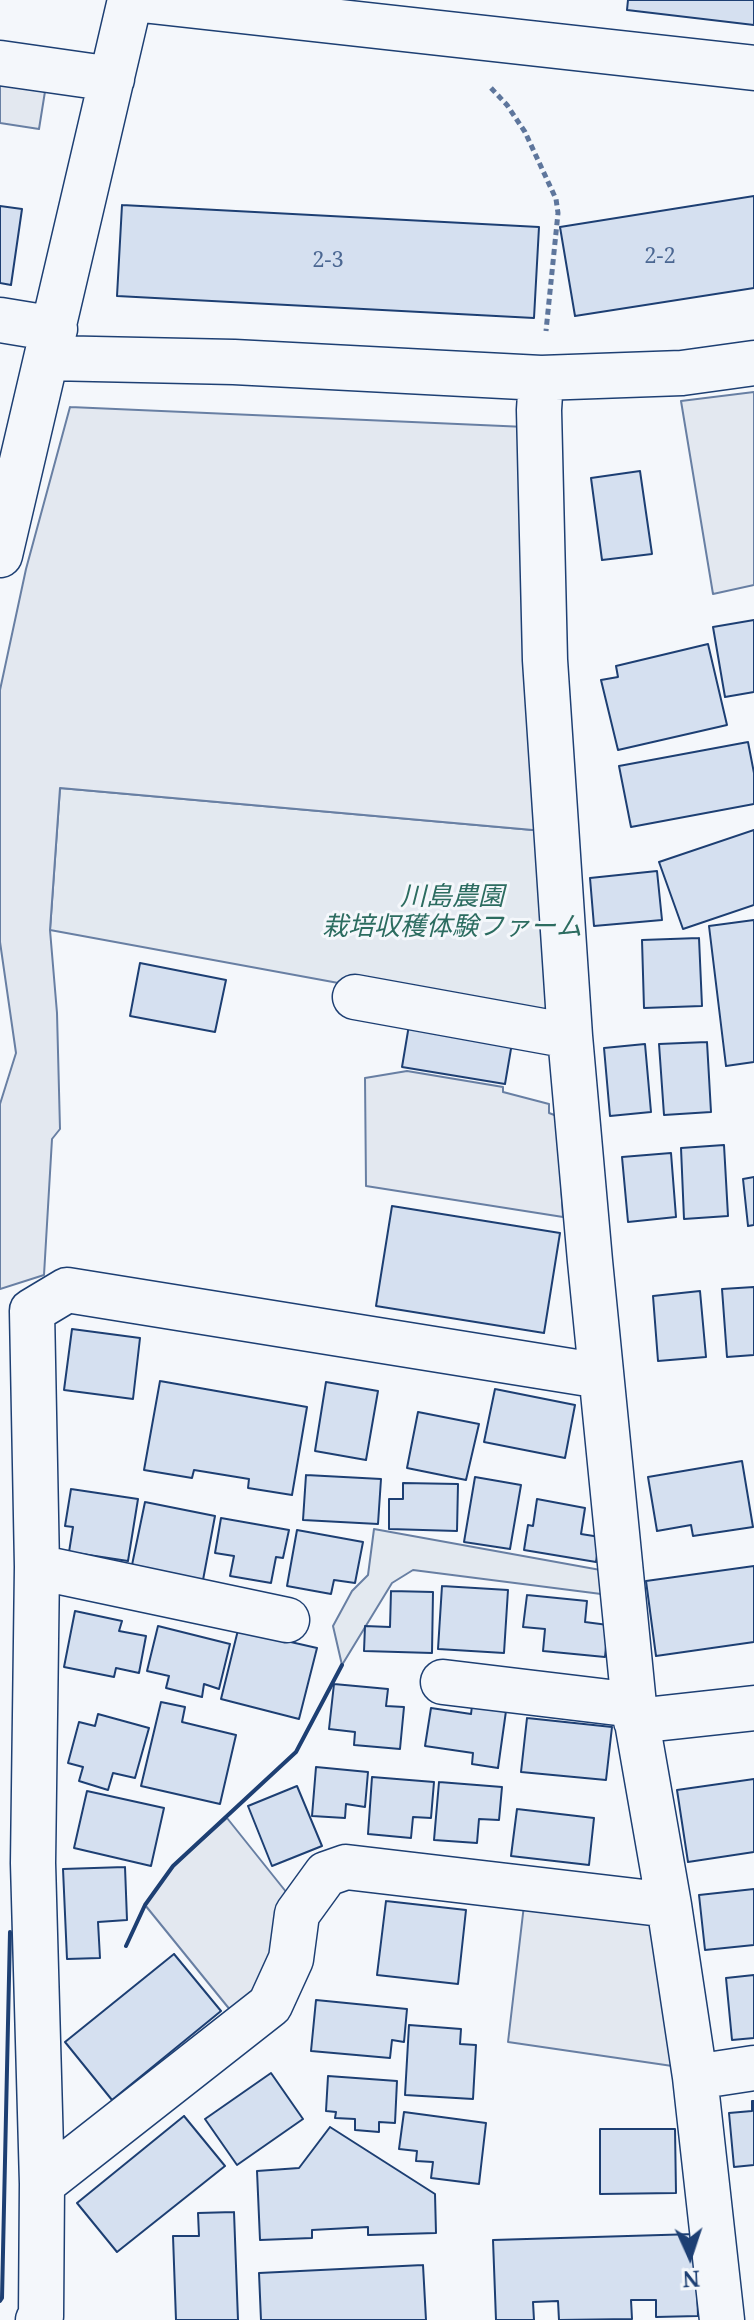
<!DOCTYPE html>
<html>
<head>
<meta charset="utf-8">
<style>
  body { margin:0 }
  #map { position:relative; width:754px; height:2320px; overflow:hidden; background:#f4f7fb; font-family:"Noto Serif",serif }
  canvas { display:block }
  .north { position:absolute; left:650px; top:2216px; width:80px; height:80px; -webkit-text-stroke:6px #f4f7fb; paint-order:stroke; rotate:177deg; font-size:22px; font-weight:700; line-height:32px; text-align:center; color:#1d3f73 }
  .north::after { content:''; display:block; margin:auto; width:28px; height:36px; background:#1d3f73; clip-path:polygon(50% 0,100% 100%,50% 72%,0 100%) }
</style>
</head>
<body>
<div id="map">
<canvas width="754" height="2320"></canvas>
<div class="north">N</div>
</div>
<script>
const ctx = document.querySelector('canvas').getContext('2d');
ctx.lineJoin = 'round';
function fill(path, color) {
  ctx.fillStyle = color;
  ctx.fill(path, 'evenodd');
}
function shape(rows) {
  const path = new Path2D();
  for (const r of rows) {
    path.moveTo(r[0], r[1]);
    for (let i = 2; i < r.length; i += 2) path.lineTo(r[i], r[i + 1]);
  }
  return path;
}
function trace(path, color, width, dash) {
  ctx.strokeStyle = color;
  ctx.lineWidth = width;
  ctx.lineCap = dash ? 'butt' : 'round';
  ctx.setLineDash(dash || []);
  ctx.stroke(path);
}
function label(font, color, halo, rows, align = 'center') {
  ctx.font = font + ' "Noto Serif","Noto Sans JP",serif';
  ctx.lineWidth = 6;
  ctx.setLineDash([]);
  ctx.textBaseline = 'middle';
  ctx.strokeStyle = halo;
  ctx.fillStyle = color;
  for (const [text, x, y, turn = 0] of rows) {
    ctx.save();
    ctx.translate(x, y);
    ctx.rotate((+turn || 0) * Math.PI / 180);
    ctx.textAlign = isNaN(turn) ? turn : align;
    if (halo) ctx.strokeText(text, 0, 0);
    ctx.fillText(text, 0, 0);
    ctx.restore();
  }
}
const green = shape([
  [60,788,544,831,556,1023,50,930,60,788],
  [374,1529,606,1571,609,1595,413,1570,392,1583,342,1665,333,1626,352,1591,368,1575,374,1529]
]);
fill(green, '#e3e9f0');
trace(green, '#687fa3', 2);
const parking = shape([
  [0,72,47,79,39,129,0,123,0,72],
  [754,392,754,585,713,594,681,401,754,392],
  [70,407,526,427,544,831,60,788,50,930,57,1013,60,1129,52,1139,44,1275,0,1289,0,1104,16,1053,0,942,0,690,26,569,70,407],
  [407,1071,503,1087,503,1092,549,1104,549,1113,557,1116,563,1217,366,1186,365,1078,407,1071],
  [227,1818,287,1893,279,1943,262,1981,231,2011,145,1905,173,1866,227,1818],
  [524,1905,658,1918,679,2067,508,2042,524,1905]
]);
fill(parking, '#e3e8f0');
trace(parking, '#687fa3', 2);
const building = shape([
  [628,0,754,0,754,25,627,10,628,0],
  [754,196,754,288,575,316,560,227,754,196],
  [122,205,539,227,534,318,117,296,122,205],
  [0,206,22,209,11,285,0,283,0,206],
  [640,471,652,554,602,560,591,478,640,471],
  [754,620,754,692,725,697,713,627,754,620],
  [708,644,727,725,618,750,601,680,618,677,616,666,708,644],
  [748,742,754,773,754,804,631,827,619,766,748,742],
  [754,830,754,905,683,929,659,862,754,830],
  [657,871,662,920,594,926,590,878,657,871],
  [754,920,754,1062,726,1066,709,926,754,920],
  [699,938,702,1006,644,1008,642,940,699,938],
  [140,963,226,980,215,1032,130,1016,140,963],
  [410,1019,513,1037,505,1084,402,1067,410,1019],
  [707,1042,711,1112,664,1115,659,1044,707,1042],
  [645,1044,651,1112,610,1116,604,1048,645,1044],
  [724,1145,728,1216,684,1219,681,1148,724,1145],
  [671,1153,676,1217,628,1222,622,1157,671,1153],
  [754,1177,754,1225,748,1226,743,1179,754,1177],
  [392,1206,560,1233,544,1333,376,1306,392,1206],
  [754,1287,754,1355,727,1357,722,1289,754,1287],
  [700,1291,706,1357,658,1361,653,1296,700,1291],
  [72,1329,140,1338,133,1399,64,1390,72,1329],
  [160,1381,307,1407,292,1495,248,1488,249,1479,194,1470,192,1478,144,1470,160,1381],
  [326,1382,378,1391,366,1460,315,1451,326,1382],
  [495,1389,575,1405,565,1458,484,1442,495,1389],
  [418,1412,479,1424,466,1480,407,1468,418,1412],
  [742,1461,753,1527,693,1536,691,1525,657,1531,648,1477,742,1461],
  [306,1475,381,1479,378,1524,303,1520,306,1475],
  [475,1477,521,1485,510,1549,464,1542,475,1477],
  [403,1483,458,1484,457,1531,389,1529,389,1499,403,1499,403,1483],
  [71,1489,138,1499,128,1561,69,1552,73,1527,65,1526,71,1489],
  [537,1499,585,1508,581,1534,600,1537,596,1562,524,1550,528,1525,533,1526,537,1499],
  [145,1502,215,1516,203,1580,132,1565,145,1502],
  [221,1518,289,1530,283,1558,276,1557,271,1583,230,1576,234,1556,215,1553,221,1518],
  [297,1530,363,1542,355,1583,334,1580,331,1594,287,1586,297,1530],
  [754,1566,754,1642,656,1656,646,1581,754,1566],
  [442,1586,508,1590,504,1653,438,1649,442,1586],
  [391,1591,433,1592,432,1653,364,1651,365,1626,390,1627,391,1591],
  [527,1595,587,1601,585,1622,608,1625,605,1657,543,1651,545,1629,523,1627,527,1595],
  [75,1611,122,1621,119,1631,146,1636,139,1673,116,1668,114,1677,64,1667,75,1611],
  [158,1626,230,1644,219,1689,204,1684,202,1697,166,1688,169,1676,147,1671,158,1626],
  [238,1630,317,1648,299,1719,221,1699,238,1630],
  [334,1684,388,1689,386,1706,404,1707,400,1749,354,1745,355,1732,329,1729,334,1684],
  [161,1702,185,1707,182,1722,236,1735,220,1804,141,1786,161,1702],
  [472,1706,506,1711,498,1768,472,1764,473,1753,425,1746,431,1708,471,1714,472,1706],
  [98,1714,149,1728,135,1778,113,1773,108,1790,79,1781,83,1767,68,1763,79,1722,95,1726,98,1714],
  [527,1718,612,1727,606,1780,521,1772,527,1718],
  [316,1767,368,1772,365,1807,346,1804,345,1818,312,1816,316,1767],
  [372,1777,434,1782,431,1818,413,1817,411,1838,368,1834,372,1777],
  [754,1779,754,1852,688,1862,677,1790,754,1779],
  [439,1782,502,1787,499,1820,479,1819,477,1843,434,1840,439,1782],
  [297,1786,322,1846,272,1866,248,1806,297,1786],
  [87,1791,164,1808,151,1866,74,1848,87,1791],
  [517,1809,594,1818,589,1865,511,1856,517,1809],
  [125,1867,127,1920,98,1922,100,1958,67,1959,63,1869,125,1867],
  [754,1889,754,1945,705,1950,699,1895,754,1889],
  [386,1901,466,1910,458,1984,377,1975,386,1901],
  [174,1954,221,2011,112,2100,65,2042,174,1954],
  [754,1975,754,2038,732,2040,726,1978,754,1975],
  [316,2000,407,2009,404,2042,392,2040,390,2058,311,2051,316,2000],
  [409,2025,461,2029,460,2044,476,2045,473,2099,405,2095,409,2025],
  [271,2073,303,2119,237,2165,205,2119,271,2073],
  [328,2076,397,2081,395,2123,379,2122,379,2132,355,2130,355,2119,335,2118,336,2112,326,2111,328,2076],
  [752,2101,754,2101,754,2165,734,2167,729,2113,752,2111,752,2101],
  [404,2112,486,2123,479,2184,431,2178,433,2162,416,2161,417,2151,399,2149,404,2112],
  [184,2116,225,2166,117,2252,77,2203,184,2116],
  [330,2127,435,2194,436,2233,368,2235,368,2227,312,2230,312,2238,260,2240,257,2171,299,2168,330,2127],
  [600,2129,675,2129,676,2193,600,2194,600,2129],
  [234,2212,238,2320,176,2320,173,2236,199,2236,198,2213,234,2212],
  [695,2234,698,2316,656,2317,656,2300,631,2300,632,2319,559,2320,558,2301,533,2302,534,2320,496,2320,493,2240,695,2234],
  [423,2265,426,2320,261,2320,259,2273,423,2265]
]);
fill(building, '#d5e0f0');
trace(building, '#1d3f73', 2);
const minor = shape([
  [142,0,754,68],
  [0,63,112,79],
  [0,320,55,329],
  [48,358,234,362,541,378,682,373,754,363],
  [541,378,539,410,545,660,570,1036,590,1261,634,1705,669,1905,695,2077,722,2320],
  [0,555,130,0],
  [355,997,570,1036],
  [37,1567,287,1620],
  [443,1682,634,1705],
  [636,1721,754,1708],
  [695,2077,754,2068],
  [42,2184,270,2005,291,1959,297,1914,326,1874,346,1867,669,1905],
  [38,2320,41,2316,42,2184,33,1863,37,1567,32,1311,67,1290,601,1376]
]);
trace(minor, '#1d3f73', 47);
trace(shape([
  [491,88,507,105,525,132,556,199,558,213,546,331]
]), '#5e769c', 5, [6, 4]);
trace(minor, '#f4f7fb', 44);
trace(shape([
  [126,1946,145,1905,173,1866,296,1752,342,1665],
  [0,2301,2,2298,10,1932]
]), '#1d3f73', 4);
label('22px', '#4b6792', null, [
  ["2-2",660,257],
  ["2-3",328,261]
]);
label('italic 26px', '#2c6c60', '#f4f7fb', [
  ["川島農園",452,898],
  ["栽培収穫体験ファーム",452,928]
]);
</script>
</body>
</html>
